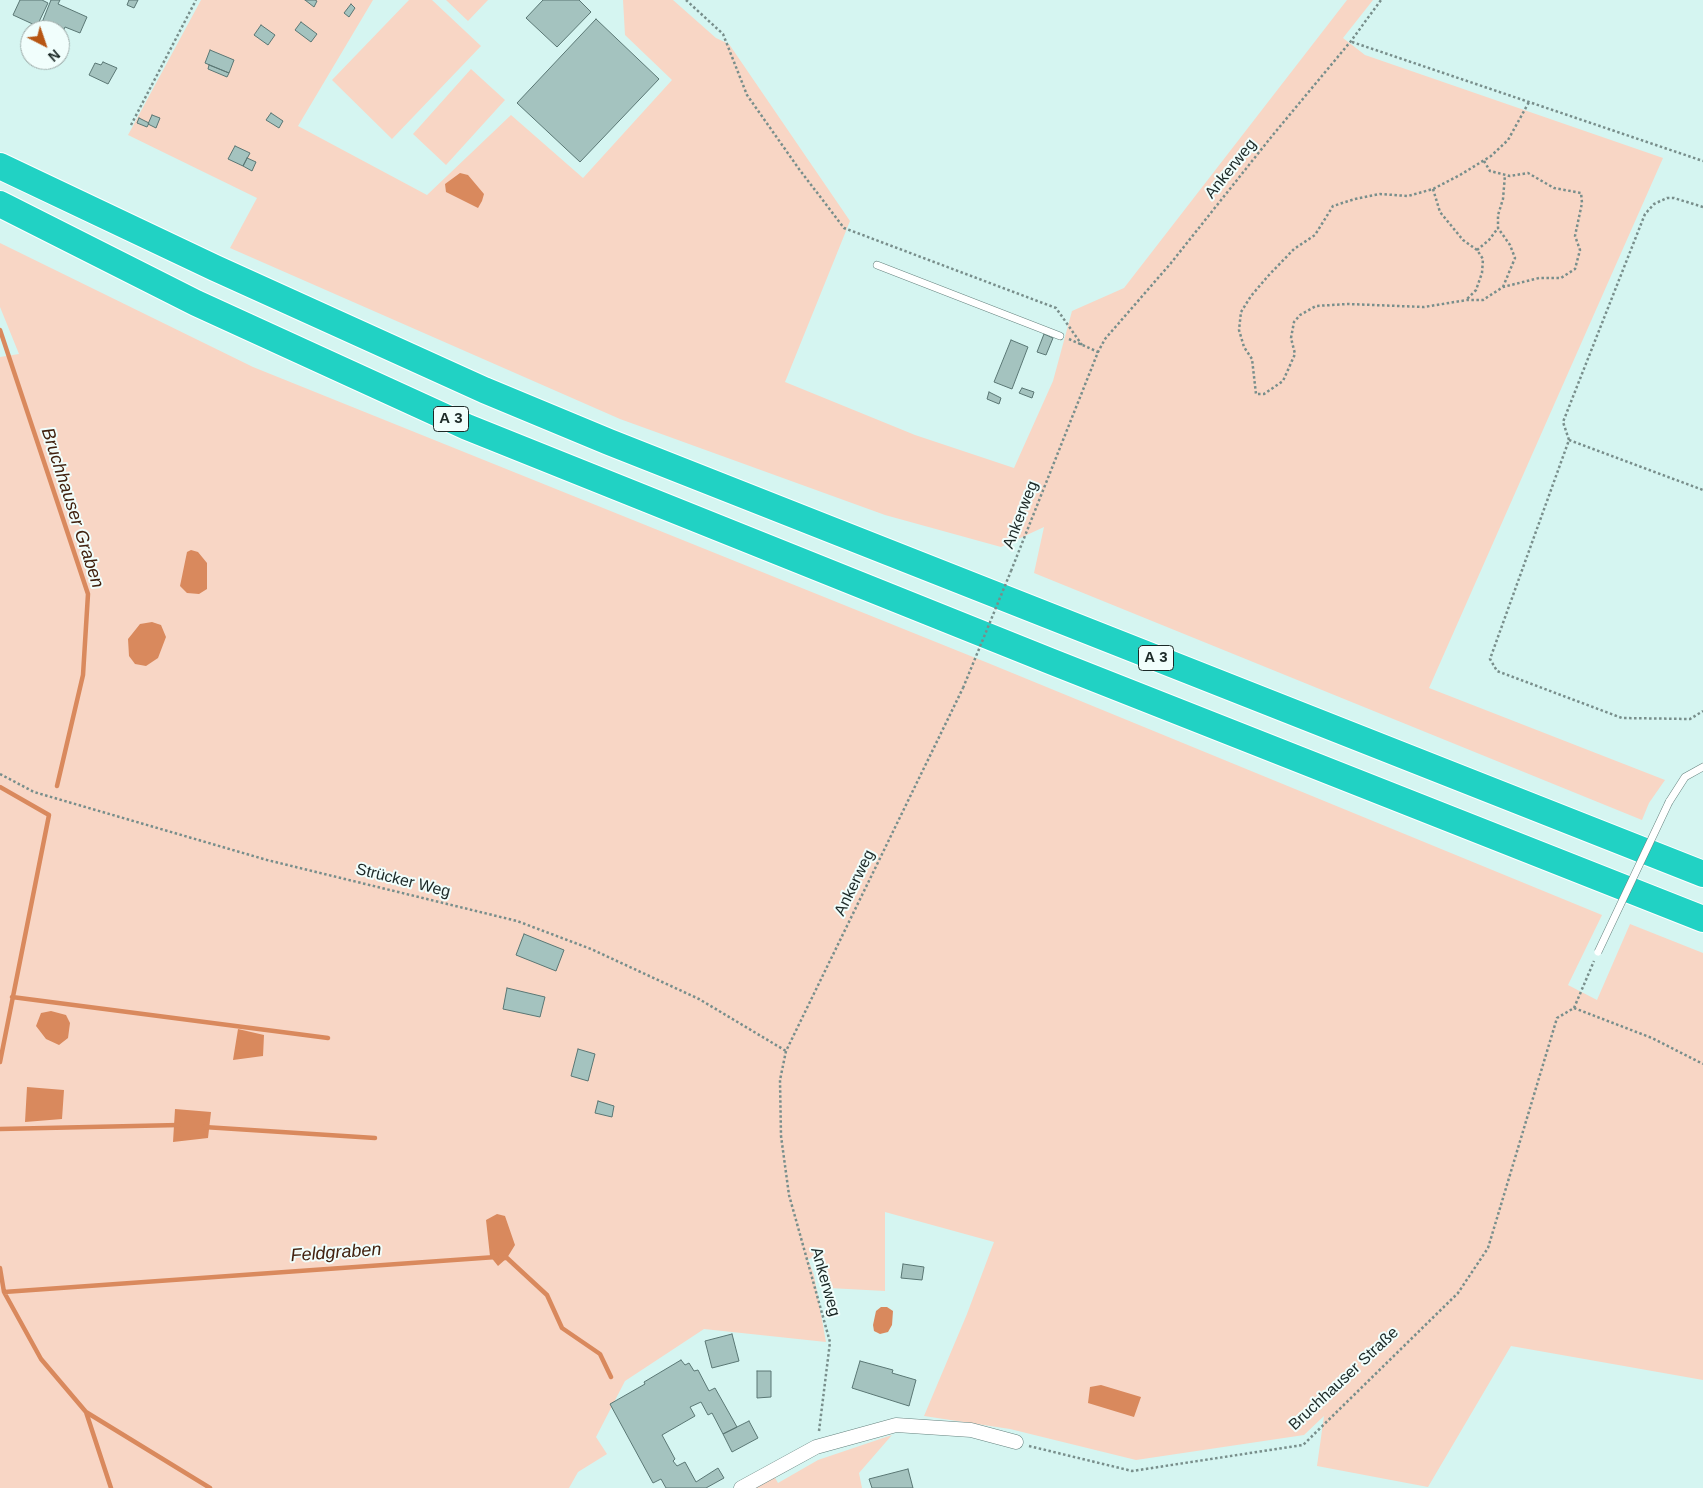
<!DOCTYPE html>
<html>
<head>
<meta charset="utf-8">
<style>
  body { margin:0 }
  #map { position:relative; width:1703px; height:1488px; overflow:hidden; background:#d5f5f1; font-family:Helvetica,sans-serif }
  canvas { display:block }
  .north { position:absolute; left:20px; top:20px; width:50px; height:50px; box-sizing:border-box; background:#f1fefc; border:1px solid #9ca9a7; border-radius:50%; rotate:139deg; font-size:14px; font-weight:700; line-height:20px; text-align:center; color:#1c2927 }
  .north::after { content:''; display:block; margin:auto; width:18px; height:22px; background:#b75613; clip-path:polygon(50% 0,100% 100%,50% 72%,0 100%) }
</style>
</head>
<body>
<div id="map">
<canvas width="1703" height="1488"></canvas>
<div class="north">N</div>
</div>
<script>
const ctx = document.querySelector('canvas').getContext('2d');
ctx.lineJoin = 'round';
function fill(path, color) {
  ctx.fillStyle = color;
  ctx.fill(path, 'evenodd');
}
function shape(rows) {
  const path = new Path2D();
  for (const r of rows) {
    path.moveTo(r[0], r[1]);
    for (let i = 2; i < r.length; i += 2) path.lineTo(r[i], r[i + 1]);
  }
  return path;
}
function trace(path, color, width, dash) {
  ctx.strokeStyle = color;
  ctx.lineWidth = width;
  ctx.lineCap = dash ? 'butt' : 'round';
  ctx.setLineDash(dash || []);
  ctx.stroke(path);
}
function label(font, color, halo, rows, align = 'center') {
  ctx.font = font + ' Helvetica,sans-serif';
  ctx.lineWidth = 4;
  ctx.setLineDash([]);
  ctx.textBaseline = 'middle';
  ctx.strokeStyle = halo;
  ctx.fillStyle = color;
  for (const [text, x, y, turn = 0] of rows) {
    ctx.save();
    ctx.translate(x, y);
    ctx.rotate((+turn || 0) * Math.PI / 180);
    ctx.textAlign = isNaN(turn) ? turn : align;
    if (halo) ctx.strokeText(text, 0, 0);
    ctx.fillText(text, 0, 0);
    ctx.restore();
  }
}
fill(shape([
  [201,0,373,0,298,126,427,195,511,115,583,178,672,80,625,35,623,0,673,0,716,38,729,44,850,221,785,382,915,435,1014,468,1053,381,1072,311,1124,288,1347,0,1373,0,1343,38,1365,55,1663,158,1429,688,1665,780,1649,803,1642,820,1034,573,1044,527,1001,547,885,515,620,419,230,248,257,198,128,135],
  [409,0,432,0,481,46,392,139,332,80],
  [446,0,488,0,468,21],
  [471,69,505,100,446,165,413,134],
  [0,243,253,367,988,663,1602,915,1568,985,1597,1000,1630,924,1703,953,1703,1380,1511,1346,1428,1487,1317,1466,1324,1416,1304,1435,1136,1460,1010,1429,924,1416,967,1314,994,1242,885,1212,885,1291,829,1288,818,1257,808,1259,814,1275,826,1342,704,1329,625,1381,596,1437,607,1454,578,1472,569,1488,0,1488,0,357,19,354,0,307],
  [892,1435,859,1473,862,1488,751,1488,774,1476,778,1483,818,1460]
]), '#f8d6c5');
fill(shape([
  [460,173,468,175,484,194,482,201,478,208,446,192,445,184],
  [191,550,198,552,207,563,207,589,199,594,187,593,180,586,187,552],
  [152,622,161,625,166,637,158,658,146,666,135,664,129,656,128,639,140,624],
  [51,1011,66,1015,70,1023,68,1038,59,1045,46,1039,36,1026,41,1013],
  [238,1029,264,1035,263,1056,233,1060],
  [27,1087,64,1090,62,1119,25,1122],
  [175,1109,211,1112,208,1138,173,1142],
  [497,1214,505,1216,515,1245,507,1258,498,1266,490,1256,486,1220],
  [881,1307,887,1307,893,1311,892,1325,888,1332,880,1334,874,1331,873,1325,876,1311],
  [1101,1385,1141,1397,1134,1417,1088,1403,1090,1387]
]), '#d9895d');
trace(shape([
  [0,330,88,594,83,675,57,786],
  [0,787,49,815,0,1062],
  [12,997,328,1038],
  [204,1127,375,1138],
  [0,1129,179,1125],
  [503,1258,507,1258,547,1295,562,1328,600,1354,611,1377],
  [0,1268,4,1292,41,1359,86,1412,210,1488],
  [4,1292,496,1257],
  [86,1412,111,1488]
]), '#d9895d', 4.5);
const building = shape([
  [20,0,42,0,48,3,37,26,13,15,20,0],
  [51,0,60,0,58,4,87,17,80,33,65,27,60,38,60,30,39,30,51,0],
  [129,0,138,0,134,8,127,5,129,0],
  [305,0,315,0,317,1,314,7,305,0],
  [543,0,579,0,591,12,557,47,526,18,543,0],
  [351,4,355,8,349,17,344,13,351,4],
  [596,19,659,79,580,162,517,103,596,19],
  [301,22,317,34,311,42,295,30,301,22],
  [261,25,275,35,268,45,254,35,261,25],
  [210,50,234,60,229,73,205,63,210,50],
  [103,62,117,68,108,84,89,75,95,63,101,65,103,62],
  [209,65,229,73,227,77,208,69,209,65],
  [271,113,283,121,279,128,266,120,271,113],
  [152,115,160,118,156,128,148,124,152,115],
  [139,118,149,123,147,127,137,123,139,118],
  [235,146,250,153,243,166,228,159,235,146],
  [247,158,256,162,252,171,243,166,247,158],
  [1044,334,1053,338,1046,355,1037,352,1044,334],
  [1011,340,1028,347,1012,389,994,382,1011,340],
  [1022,388,1034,392,1032,398,1019,393,1022,388],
  [989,392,1001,398,999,404,987,399,989,392],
  [524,934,564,950,556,971,516,955,524,934],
  [507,988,545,997,540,1017,503,1009,507,988],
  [578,1049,595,1054,588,1081,571,1076,578,1049],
  [598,1101,614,1106,612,1117,595,1113,598,1101],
  [903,1264,924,1267,922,1280,901,1278,903,1264],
  [732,1334,739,1361,712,1368,705,1341,732,1334],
  [681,1360,685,1365,689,1363,694,1371,698,1370,709,1391,715,1388,737,1427,723,1434,712,1413,708,1415,701,1402,690,1407,695,1416,662,1435,675,1459,673,1461,677,1466,685,1462,696,1482,718,1468,724,1478,706,1488,666,1488,661,1479,653,1483,610,1404,645,1384,644,1382,681,1360],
  [860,1361,893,1370,892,1373,916,1380,909,1406,852,1388,860,1361],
  [757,1371,771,1371,771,1397,757,1398,757,1371],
  [749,1421,758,1438,732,1452,723,1434,749,1421],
  [908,1469,913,1488,872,1488,869,1479,908,1469]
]);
fill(building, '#a4c3bf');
trace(building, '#5a7774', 1);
const lane = shape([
  [877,265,1060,336],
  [1669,802,1685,777,1703,767]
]);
const street = shape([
  [741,1488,816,1447,896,1425,971,1430,1016,1442]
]);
const highway = shape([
  [0,166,215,268,484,390,609,442,1703,874],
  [0,204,196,303,467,427,1050,661,1703,919]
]);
trace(lane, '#66837f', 8);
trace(street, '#66837f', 15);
trace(highway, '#fff', 28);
trace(shape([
  [686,0,723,34,747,95,799,169,844,228,1056,308,1082,345],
  [1352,42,1703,161],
  [131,125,196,0],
  [1484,161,1490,171,1510,176,1528,173,1554,188,1581,193,1582,203,1575,236,1580,250,1575,269,1561,278,1539,278,1503,287,1483,300,1467,300,1424,307,1348,304,1316,306,1300,315,1294,322,1291,338,1295,354,1283,381,1264,394,1256,394,1252,359,1244,347,1239,330,1241,312,1251,296,1268,276,1294,249,1315,235,1333,206,1355,199,1380,194,1408,196,1433,189,1460,175,1491,156,1508,140,1529,102],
  [1433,189,1440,212,1463,240,1477,250,1483,259,1482,273,1476,290,1467,299],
  [1703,207,1674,198,1667,198,1654,204,1645,214,1563,422,1569,440,1490,659,1497,671,1622,718,1690,719,1703,711],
  [1477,250,1489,240,1498,228],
  [1503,287,1515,258,1510,245,1498,228,1498,215,1503,199,1505,175],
  [1069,339,1098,352],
  [1569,440,1703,490],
  [1011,571,1098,352,1105,339,1171,263,1272,136,1351,41,1381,0],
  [0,774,34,792,267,860,517,921,591,949,699,999,786,1051],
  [1574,1008,1594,961],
  [819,1431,830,1342,789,1195,781,1136,780,1080,786,1051,963,688],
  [1029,1446,1132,1471,1303,1445,1458,1293,1488,1248,1557,1018,1574,1008,1652,1038,1703,1064]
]), '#788e8b', 2.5, [2.5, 2.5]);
trace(lane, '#fff', 7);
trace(street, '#fff', 14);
trace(highway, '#21d2c4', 26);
const laneBridge = shape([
  [1598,952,1669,802]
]);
trace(laneBridge, '#66837f', 8, []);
trace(shape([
  [963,688,1011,571]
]), '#788e8b', 2.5, [2.5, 2.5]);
trace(laneBridge, '#fff', 7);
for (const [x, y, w] of [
  [451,419,35],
  [1156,658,35]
]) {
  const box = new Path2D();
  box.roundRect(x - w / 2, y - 12.5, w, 25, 4);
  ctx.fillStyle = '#f1fefc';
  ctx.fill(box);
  trace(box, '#1c2927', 1);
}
label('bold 15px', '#1c2927', null, [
  ["A 3",451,419],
  ["A 3",1156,658]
]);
label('16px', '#1c2927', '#f1fefc', [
  ["Ankerweg",1231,169,-51],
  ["Ankerweg",1021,515,-69],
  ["Strücker Weg",403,881,14],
  ["Ankerweg",855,883,-64],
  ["Ankerweg",825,1282,74],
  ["Bruchhauser Straße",1344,1379,-43]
]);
label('italic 18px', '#41210e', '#f1fefc', [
  ["Bruchhauser Graben",72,508,72],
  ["Feldgraben",336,1253,-4]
]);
</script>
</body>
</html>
